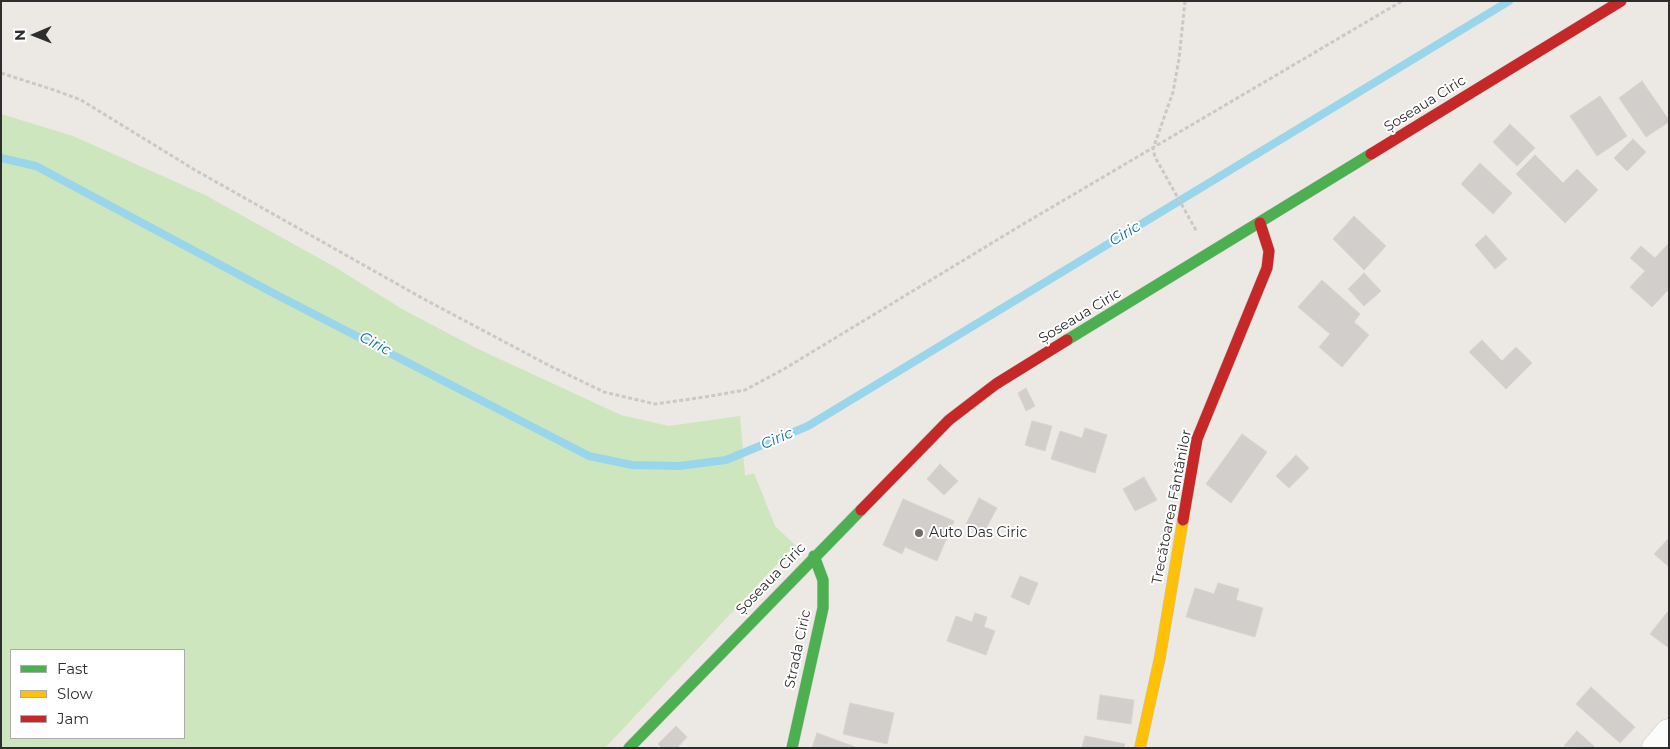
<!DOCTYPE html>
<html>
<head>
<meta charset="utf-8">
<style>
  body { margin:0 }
  #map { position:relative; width:1670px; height:749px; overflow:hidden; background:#ece8e4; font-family:Montserrat,sans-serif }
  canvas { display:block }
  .frame { position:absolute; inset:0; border:2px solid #2e2e2e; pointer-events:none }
  .legend { position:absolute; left:10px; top:649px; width:175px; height:90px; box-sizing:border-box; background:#fff; border:1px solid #ababab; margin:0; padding:6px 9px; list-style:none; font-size:15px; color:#2e2e2e }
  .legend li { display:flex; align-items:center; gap:10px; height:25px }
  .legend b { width:25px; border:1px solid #ababab }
  .north { position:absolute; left:10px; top:10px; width:50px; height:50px; -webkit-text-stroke:4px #fff; paint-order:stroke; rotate:269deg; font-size:14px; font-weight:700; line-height:20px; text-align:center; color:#2e2e2e }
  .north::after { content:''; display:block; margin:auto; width:18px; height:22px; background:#2e2e2e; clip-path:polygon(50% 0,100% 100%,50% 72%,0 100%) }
</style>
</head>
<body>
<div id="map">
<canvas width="1670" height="749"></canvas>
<div class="frame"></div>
<ul class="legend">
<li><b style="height:6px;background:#4caf50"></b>Fast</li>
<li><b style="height:6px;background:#ffc107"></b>Slow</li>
<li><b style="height:6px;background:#c62828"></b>Jam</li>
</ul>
<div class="north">N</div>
</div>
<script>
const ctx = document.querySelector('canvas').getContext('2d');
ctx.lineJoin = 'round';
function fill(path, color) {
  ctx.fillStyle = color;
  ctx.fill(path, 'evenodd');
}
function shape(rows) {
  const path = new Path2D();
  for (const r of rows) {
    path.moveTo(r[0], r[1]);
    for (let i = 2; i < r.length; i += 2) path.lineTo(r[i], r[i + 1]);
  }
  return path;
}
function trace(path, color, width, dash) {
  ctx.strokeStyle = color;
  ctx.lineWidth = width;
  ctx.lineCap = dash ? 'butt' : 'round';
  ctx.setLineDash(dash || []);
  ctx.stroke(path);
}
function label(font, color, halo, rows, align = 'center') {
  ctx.font = font + ' Montserrat,sans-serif';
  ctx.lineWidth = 4;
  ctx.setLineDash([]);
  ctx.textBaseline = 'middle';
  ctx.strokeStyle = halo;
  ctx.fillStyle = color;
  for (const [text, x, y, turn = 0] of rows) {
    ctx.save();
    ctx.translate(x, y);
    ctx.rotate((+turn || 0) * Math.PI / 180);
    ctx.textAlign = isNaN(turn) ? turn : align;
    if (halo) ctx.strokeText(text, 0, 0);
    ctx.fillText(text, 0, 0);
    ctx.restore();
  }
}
fill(shape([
  [1,114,73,136,205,195,335,267,402,309,476,348,621,415,669,426,740,416,745,476,754,473,775,526,795,545,605,748,1,748],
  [11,650,184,650,184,738,11,738]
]), '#cee6be');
trace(shape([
  [1,158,36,166,275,294,589,456,632,465,679,466,726,460,808,426,1509,1]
]), '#99d6ec', 8);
const building = shape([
  [1642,81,1669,120,1669,122,1646,137,1619,98,1642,81],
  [1600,96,1627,136,1597,156,1570,116,1600,96],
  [1510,124,1535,148,1517,166,1493,142,1510,124],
  [1633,139,1646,152,1627,171,1614,158,1633,139],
  [1535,155,1563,183,1577,169,1598,190,1565,223,1516,174,1535,155],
  [1480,163,1512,193,1493,214,1461,184,1480,163],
  [1354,216,1386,246,1364,270,1333,239,1354,216],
  [1486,235,1507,259,1495,269,1475,245,1486,235],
  [1669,243,1669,289,1652,307,1630,287,1645,271,1630,258,1641,246,1655,258,1669,243],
  [1364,273,1381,291,1364,306,1348,289,1364,273],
  [1322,280,1360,314,1354,322,1369,335,1342,367,1319,347,1330,334,1298,307,1322,280],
  [1482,340,1502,361,1516,347,1532,363,1506,389,1469,352,1482,340],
  [1026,388,1035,406,1026,411,1018,393,1026,388],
  [1032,421,1052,426,1045,451,1025,445,1032,421],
  [1085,428,1107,435,1095,473,1051,459,1060,431,1082,438,1085,428],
  [1242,434,1267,452,1231,503,1206,484,1242,434],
  [1296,455,1309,468,1289,488,1276,476,1296,455],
  [940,464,958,481,944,495,927,479,940,464],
  [1144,477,1157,500,1135,511,1123,489,1144,477],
  [979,498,997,508,983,534,966,524,979,498],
  [903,499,954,521,937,561,905,547,902,554,883,545,903,499],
  [1669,538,1669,567,1654,554,1669,538],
  [1020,576,1038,583,1029,605,1011,597,1020,576],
  [1218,583,1239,589,1236,600,1263,608,1255,637,1186,617,1195,588,1214,594,1218,583],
  [1669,610,1669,648,1650,634,1669,610],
  [975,613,987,617,984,627,995,631,986,655,947,641,956,616,972,622,975,613],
  [1591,687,1635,727,1620,743,1576,704,1591,687],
  [1100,695,1134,700,1131,724,1097,719,1100,695],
  [850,703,894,713,887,744,843,734,850,703],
  [676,726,687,737,677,748,662,748,658,744,676,726],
  [1577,731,1596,748,1564,746,1577,731],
  [817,733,858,748,812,748,817,733],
  [1085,736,1125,744,1124,748,1082,748,1085,736]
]);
fill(building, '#d1cecb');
trace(building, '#d7d4d0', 1);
const street = shape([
  [1656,748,1669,733]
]);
const fast = shape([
  [1067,340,1371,154],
  [629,748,861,510],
  [792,748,823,608,823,580,814,556]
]);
const slow = shape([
  [1140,748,1160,657,1183,520]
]);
const jam = shape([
  [1371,154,1621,1],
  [861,510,949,420,996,384,1067,340],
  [1183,520,1197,439,1267,268,1269,251,1260,223]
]);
trace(street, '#c5c4c5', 29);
trace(fast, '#c5c4c5', 12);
trace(slow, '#c5c4c5', 12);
trace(jam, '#c5c4c5', 12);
trace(shape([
  [1185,1,1179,59,1173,92,1153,149,1155,157,1197,232],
  [1,73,57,91,81,100,195,170,422,298,550,366,604,392,655,404,705,397,745,390,784,369,1020,226,1402,1]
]), '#c9c9c8', 3, [4, 2.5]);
trace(street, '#fcfcfb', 28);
trace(fast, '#4caf50', 11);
trace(slow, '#ffc107', 11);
trace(jam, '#c62828', 11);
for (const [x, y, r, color] of [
  [919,533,5,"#706f6e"]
]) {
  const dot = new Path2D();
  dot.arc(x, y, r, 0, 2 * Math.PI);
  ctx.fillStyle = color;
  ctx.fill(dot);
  trace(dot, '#fff', 2);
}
label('14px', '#2e2e2e', '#fff', [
  ["Șoseaua Ciric",1425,104,-32],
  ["Șoseaua Ciric",1080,316,-31],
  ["Trecătoarea Fântânilor",1172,507,-79],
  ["Șoseaua Ciric",771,579,-46],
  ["Strada Ciric",798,649,-78]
]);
label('14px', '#2e2e2e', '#fff', [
  ["Auto Das Ciric",929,533]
], 'left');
label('italic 15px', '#0d6fa3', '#fff', [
  ["Ciric",1125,234,-31],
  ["Ciric",375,344,28],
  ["Ciric",777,439,-23]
]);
</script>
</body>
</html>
